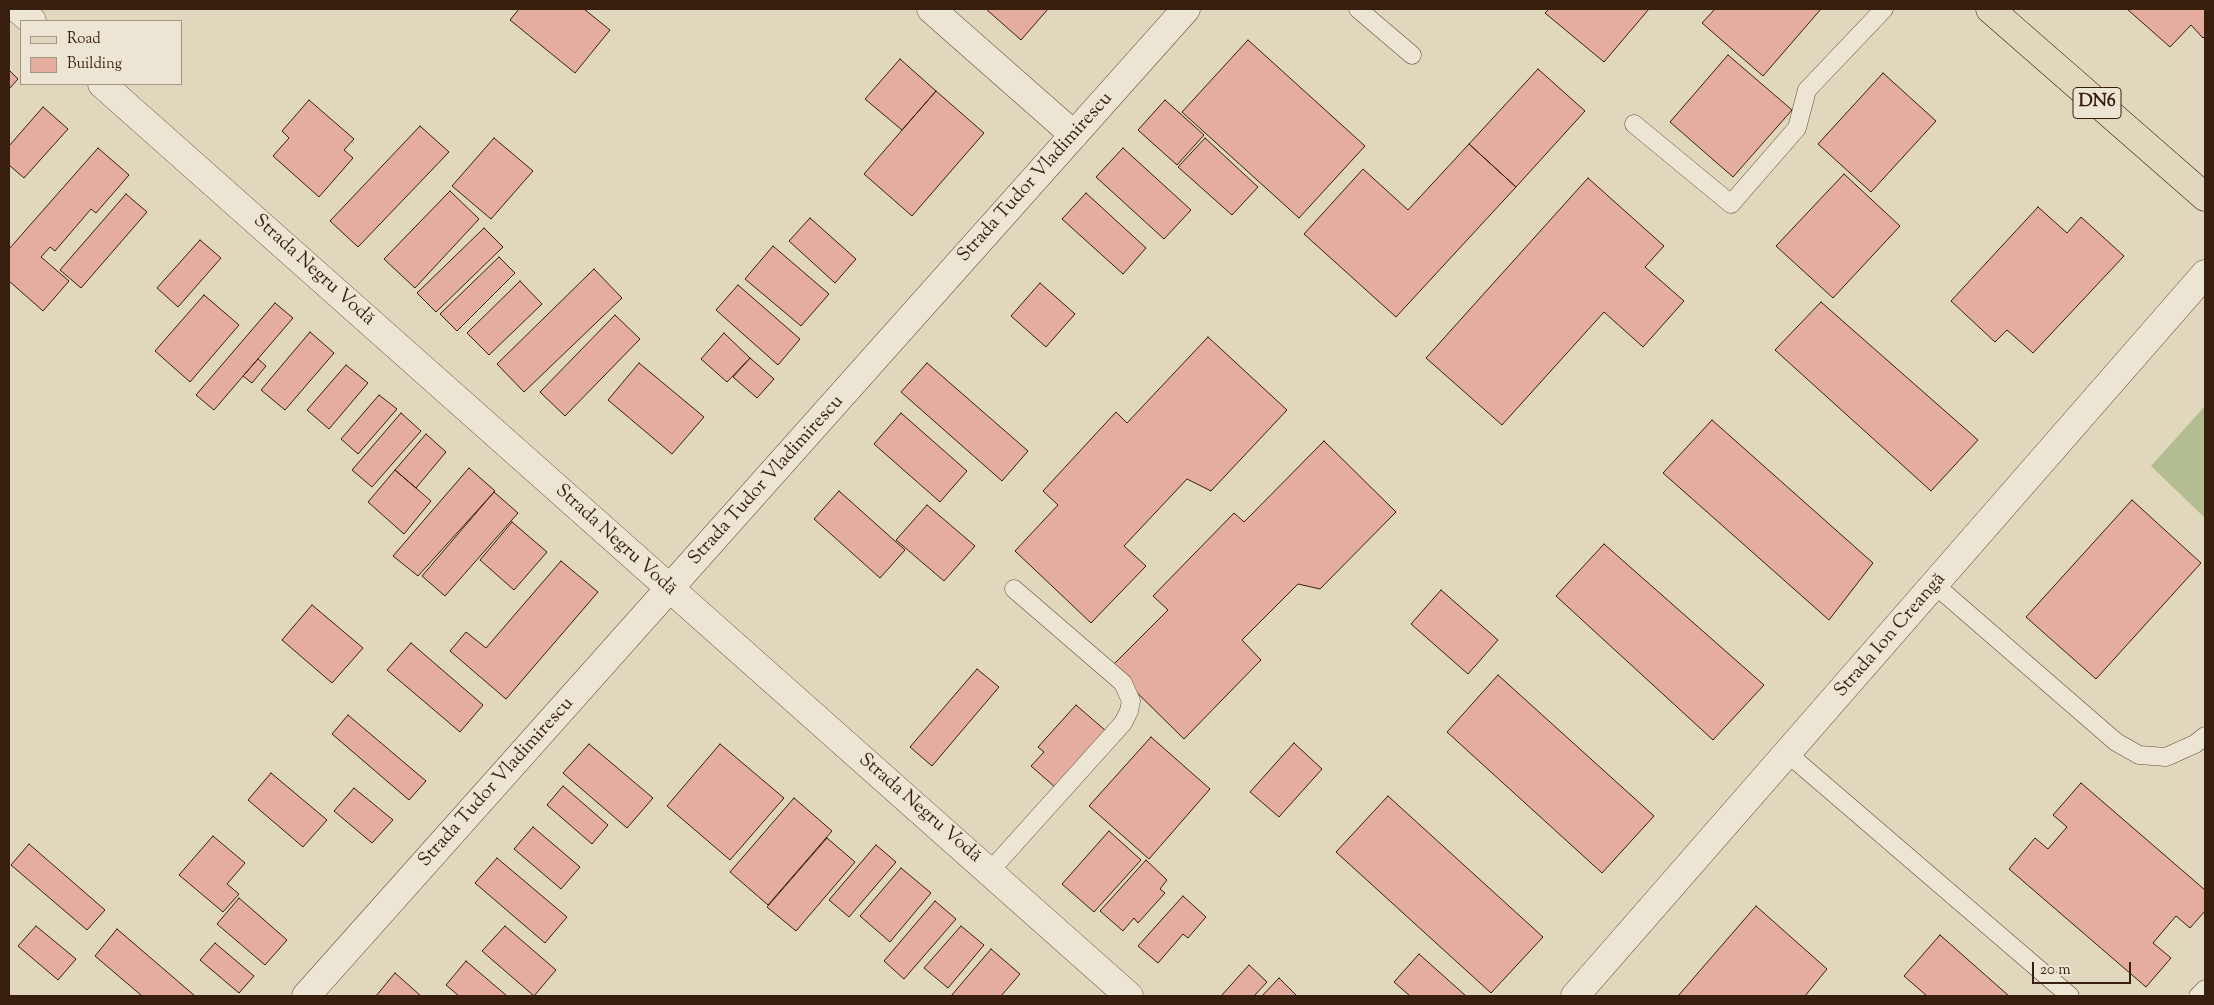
<!DOCTYPE html>
<html>
<head>
<meta charset="utf-8">
<style>
  body { margin:0 }
  #map { position:relative; width:2214px; height:1005px; overflow:hidden; background:#e1d7bc; font-family:"Sorts Mill Goudy",serif }
  canvas { display:block }
  .frame { position:absolute; inset:0; border:10px solid #381e0d; pointer-events:none }
  .legend { position:absolute; left:20px; top:20px; width:162px; height:65px; box-sizing:border-box; background:#ece5d3; border:1px solid #a49584; margin:0; padding:6px 9px; list-style:none; font-size:15px; color:#381e0d }
  .legend li { display:flex; align-items:center; gap:10px; height:25px }
  .legend b { width:25px; border:1px solid #a49584 }
  .scale { position:absolute; left:2032px; top:962px; width:99px; height:22px; box-sizing:border-box; border:2px solid #381e0d; border-top:0; padding-left:6px; font-size:15px; line-height:18px; white-space:nowrap; color:#381e0d; -webkit-text-stroke:4px #ece5d3; paint-order:stroke }
</style>
</head>
<body>
<div id="map">
<canvas width="2214" height="1005"></canvas>
<div class="frame"></div>
<ul class="legend">
<li><b style="height:6px;background:#e1d7bc"></b>Road</li>
<li><b style="height:14px;background:#e4ad9f"></b>Building</li>
</ul>
<div class="scale">20 m</div>
</div>
<script>
const ctx = document.querySelector('canvas').getContext('2d');
ctx.lineJoin = 'round';
function fill(path, color) {
  ctx.fillStyle = color;
  ctx.fill(path, 'evenodd');
}
function shape(rows) {
  const path = new Path2D();
  for (const r of rows) {
    path.moveTo(r[0], r[1]);
    for (let i = 2; i < r.length; i += 2) path.lineTo(r[i], r[i + 1]);
  }
  return path;
}
function trace(path, color, width, dash) {
  ctx.strokeStyle = color;
  ctx.lineWidth = width;
  ctx.lineCap = dash ? 'butt' : 'round';
  ctx.setLineDash(dash || []);
  ctx.stroke(path);
}
function label(font, color, halo, rows, align = 'center') {
  ctx.font = font + ' "Sorts Mill Goudy",serif';
  ctx.lineWidth = 4;
  ctx.setLineDash([]);
  ctx.textBaseline = 'middle';
  ctx.strokeStyle = halo;
  ctx.fillStyle = color;
  for (const [text, x, y, turn = 0] of rows) {
    ctx.save();
    ctx.translate(x, y);
    ctx.rotate((+turn || 0) * Math.PI / 180);
    ctx.textAlign = isNaN(turn) ? turn : align;
    if (halo) ctx.strokeText(text, 0, 0);
    ctx.fillText(text, 0, 0);
    ctx.restore();
  }
}
fill(shape([
  [2205,406,2205,518,2151,466]
]), '#b2be91');
const building = shape([
  [519,9,584,9,610,30,575,73,510,20,519,9],
  [986,9,1048,9,1021,40,986,9],
  [1549,9,1649,9,1604,62,1545,13,1549,9],
  [1715,9,1821,9,1763,76,1702,23,1715,9],
  [2127,9,2205,9,2205,36,2203,38,2191,25,2170,47,2127,9],
  [1248,40,1365,146,1299,218,1182,112,1248,40],
  [1728,55,1792,110,1733,177,1670,122,1728,55],
  [900,59,936,91,902,130,865,99,900,59],
  [1538,69,1585,111,1516,187,1469,144,1538,69],
  [9,70,18,79,9,89,9,70],
  [1883,73,1936,121,1871,192,1818,144,1883,73],
  [936,91,984,133,912,216,864,174,936,91],
  [309,100,354,139,344,150,353,158,319,197,273,156,289,138,282,131,309,100],
  [1165,100,1204,135,1177,165,1138,130,1165,100],
  [43,107,68,129,24,178,9,165,9,146,43,107],
  [420,126,449,152,358,247,330,221,420,126],
  [494,138,533,171,491,219,452,186,494,138],
  [1205,138,1258,187,1232,215,1178,167,1205,138],
  [1469,144,1516,187,1396,317,1304,234,1363,169,1408,210,1469,144],
  [98,148,129,175,96,213,91,209,55,251,50,247,41,257,69,281,43,311,9,281,9,249,98,148],
  [1123,148,1191,210,1164,239,1096,177,1123,148],
  [1844,174,1900,226,1833,298,1776,246,1844,174],
  [1588,178,1664,246,1645,267,1684,301,1643,347,1604,312,1502,425,1426,358,1588,178],
  [450,191,479,219,415,288,384,259,450,191],
  [1086,193,1146,248,1123,274,1062,219,1086,193],
  [126,194,147,212,81,288,60,270,126,194],
  [2038,207,2067,233,2081,217,2124,256,2033,353,2007,330,1995,342,1951,301,2038,207],
  [810,218,856,259,835,283,789,241,810,218],
  [484,228,503,247,436,312,417,293,484,228],
  [200,240,221,258,178,307,157,288,200,240],
  [773,246,829,294,801,326,745,279,773,246],
  [499,257,515,273,457,331,440,314,499,257],
  [594,269,622,298,524,392,497,364,594,269],
  [520,281,542,304,489,355,467,333,520,281],
  [1040,283,1075,314,1046,347,1011,316,1040,283],
  [738,285,800,339,778,365,716,310,738,285],
  [204,295,239,325,190,382,155,351,204,295],
  [1821,302,1978,440,1931,491,1775,350,1821,302],
  [275,303,293,318,214,410,196,395,275,303],
  [615,315,640,339,565,416,540,392,615,315],
  [310,332,334,353,285,410,261,390,310,332],
  [724,333,750,358,727,382,701,359,724,333],
  [1208,337,1287,410,1211,491,1187,479,1124,546,1146,566,1091,623,1015,551,1058,505,1043,491,1116,412,1127,423,1208,337],
  [750,358,774,379,757,398,733,377,750,358],
  [258,359,266,366,252,383,243,376,258,359],
  [639,363,704,417,672,454,608,400,639,363],
  [927,363,1028,451,1002,481,901,392,927,363],
  [346,365,368,383,329,429,307,410,346,365],
  [379,395,397,409,358,454,341,439,379,395],
  [401,413,421,431,372,487,352,470,401,413],
  [901,413,967,471,940,502,874,444,901,413],
  [1712,420,1873,563,1829,620,1663,473,1712,420],
  [426,434,446,452,416,488,395,470,426,434],
  [1324,441,1396,512,1320,589,1298,584,1242,640,1261,660,1184,739,1111,667,1168,610,1153,596,1234,513,1244,522,1324,441],
  [469,468,495,491,418,576,393,556,469,468],
  [395,470,431,501,404,534,368,502,395,470],
  [839,491,905,550,880,578,814,519,839,491],
  [494,492,518,513,445,596,422,576,494,492],
  [2132,500,2201,563,2096,679,2026,617,2132,500],
  [927,505,975,546,944,581,896,540,927,505],
  [512,522,547,552,514,590,480,560,512,522],
  [1604,544,1764,685,1713,740,1556,596,1604,544],
  [561,561,598,592,506,699,450,651,466,632,486,648,561,561],
  [1441,590,1498,640,1468,674,1411,624,1441,590],
  [312,605,363,648,332,683,282,640,312,605],
  [411,643,483,705,460,732,387,670,411,643],
  [977,669,999,687,932,766,910,747,977,669],
  [1498,675,1654,816,1602,873,1447,732,1498,675],
  [1076,705,1106,731,1056,788,1031,766,1044,752,1038,747,1076,705],
  [348,715,426,781,409,800,332,734,348,715],
  [1151,737,1210,789,1149,859,1089,806,1151,737],
  [1294,743,1322,769,1279,817,1250,792,1294,743],
  [589,744,653,798,627,828,563,773,589,744],
  [720,744,784,798,730,860,667,806,720,744],
  [271,773,327,820,303,847,248,800,271,773],
  [2081,783,2205,890,2205,911,2190,928,2176,916,2153,943,2171,958,2146,987,2009,869,2035,838,2048,849,2067,827,2053,815,2081,783],
  [563,786,608,825,592,844,547,805,563,786],
  [354,788,393,820,372,843,334,811,354,788],
  [1388,796,1543,937,1491,993,1336,852,1388,796],
  [794,798,832,831,768,905,730,872,794,798],
  [533,827,580,867,561,889,514,849,533,827],
  [1109,831,1141,860,1094,912,1062,884,1109,831],
  [213,836,245,863,227,884,239,894,223,912,179,875,213,836],
  [827,838,855,862,796,931,767,907,827,838],
  [29,844,105,910,87,930,11,865,29,844],
  [876,845,896,862,849,917,829,900,876,845],
  [497,858,567,917,545,943,475,883,497,858],
  [1146,860,1167,880,1160,889,1165,893,1138,923,1134,918,1123,931,1100,911,1146,860],
  [901,868,931,893,890,942,860,916,901,868],
  [1183,896,1206,917,1188,938,1183,934,1158,963,1138,946,1183,896],
  [239,898,287,940,265,965,217,924,239,898],
  [935,901,956,919,904,979,884,961,935,901],
  [1756,906,1827,969,1805,996,1678,996,1756,906],
  [36,926,76,959,58,980,18,946,36,926],
  [505,926,556,970,534,996,482,951,505,926],
  [961,926,984,945,948,988,924,968,961,926],
  [117,929,195,996,142,996,95,956,117,929],
  [1940,935,2009,996,1927,996,1904,976,1940,935],
  [215,943,254,976,239,993,200,960,215,943],
  [991,949,1020,974,1001,996,951,996,991,949],
  [1419,954,1466,996,1410,996,1394,982,1419,954],
  [466,961,507,996,459,996,446,985,466,961],
  [1249,965,1267,982,1254,996,1221,996,1249,965],
  [395,973,421,996,376,996,395,973],
  [1279,978,1297,996,1262,996,1279,978]
]);
fill(building, '#e4ad9f');
trace(building, '#381e0d', 1);
const service = shape([
  [1358,9,1412,55],
  [1634,124,1731,204,1797,128,1807,90,1884,9],
  [1935,585,2116,742,2139,755,2166,757,2195,744,2205,736],
  [1787,753,2070,996],
  [990,871,1123,723,1129,711,1131,701,1123,683,1014,589],
  [2198,996,2205,989]
]);
const minor = shape([
  [18,9,32,21],
  [931,9,1074,135],
  [102,84,1129,996],
  [306,996,1186,9],
  [1575,996,2205,274]
]);
const primary = shape([
  [1990,9,2205,197]
]);
trace(service, '#624c39', 19);
trace(minor, '#624c39', 29);
trace(primary, '#381e0d', 29);
trace(service, '#ece5d3', 18);
trace(minor, '#ece5d3', 28);
trace(primary, '#e1d7bc', 28);
for (const [x, y, w] of [
  [2097,103,48]
]) {
  const box = new Path2D();
  box.roundRect(x - w / 2, y - 15.5, w, 31, 4);
  ctx.fillStyle = '#ece5d3';
  ctx.fill(box);
  trace(box, '#381e0d', 1);
}
label('bold 18px', '#381e0d', null, [
  ["DN6",2097,103]
]);
label('19px', '#381e0d', '#ece5d3', [
  ["Strada Tudor Vladimirescu",1036,178,-48],
  ["Strada Negru Vodă",313,271,42],
  ["Strada Tudor Vladimirescu",767,481,-48],
  ["Strada Negru Vodă",615,541,42],
  ["Strada Ion Creangă",1891,636,-49],
  ["Strada Tudor Vladimirescu",497,783,-48],
  ["Strada Negru Vodă",919,809,41]
]);
</script>
</body>
</html>
